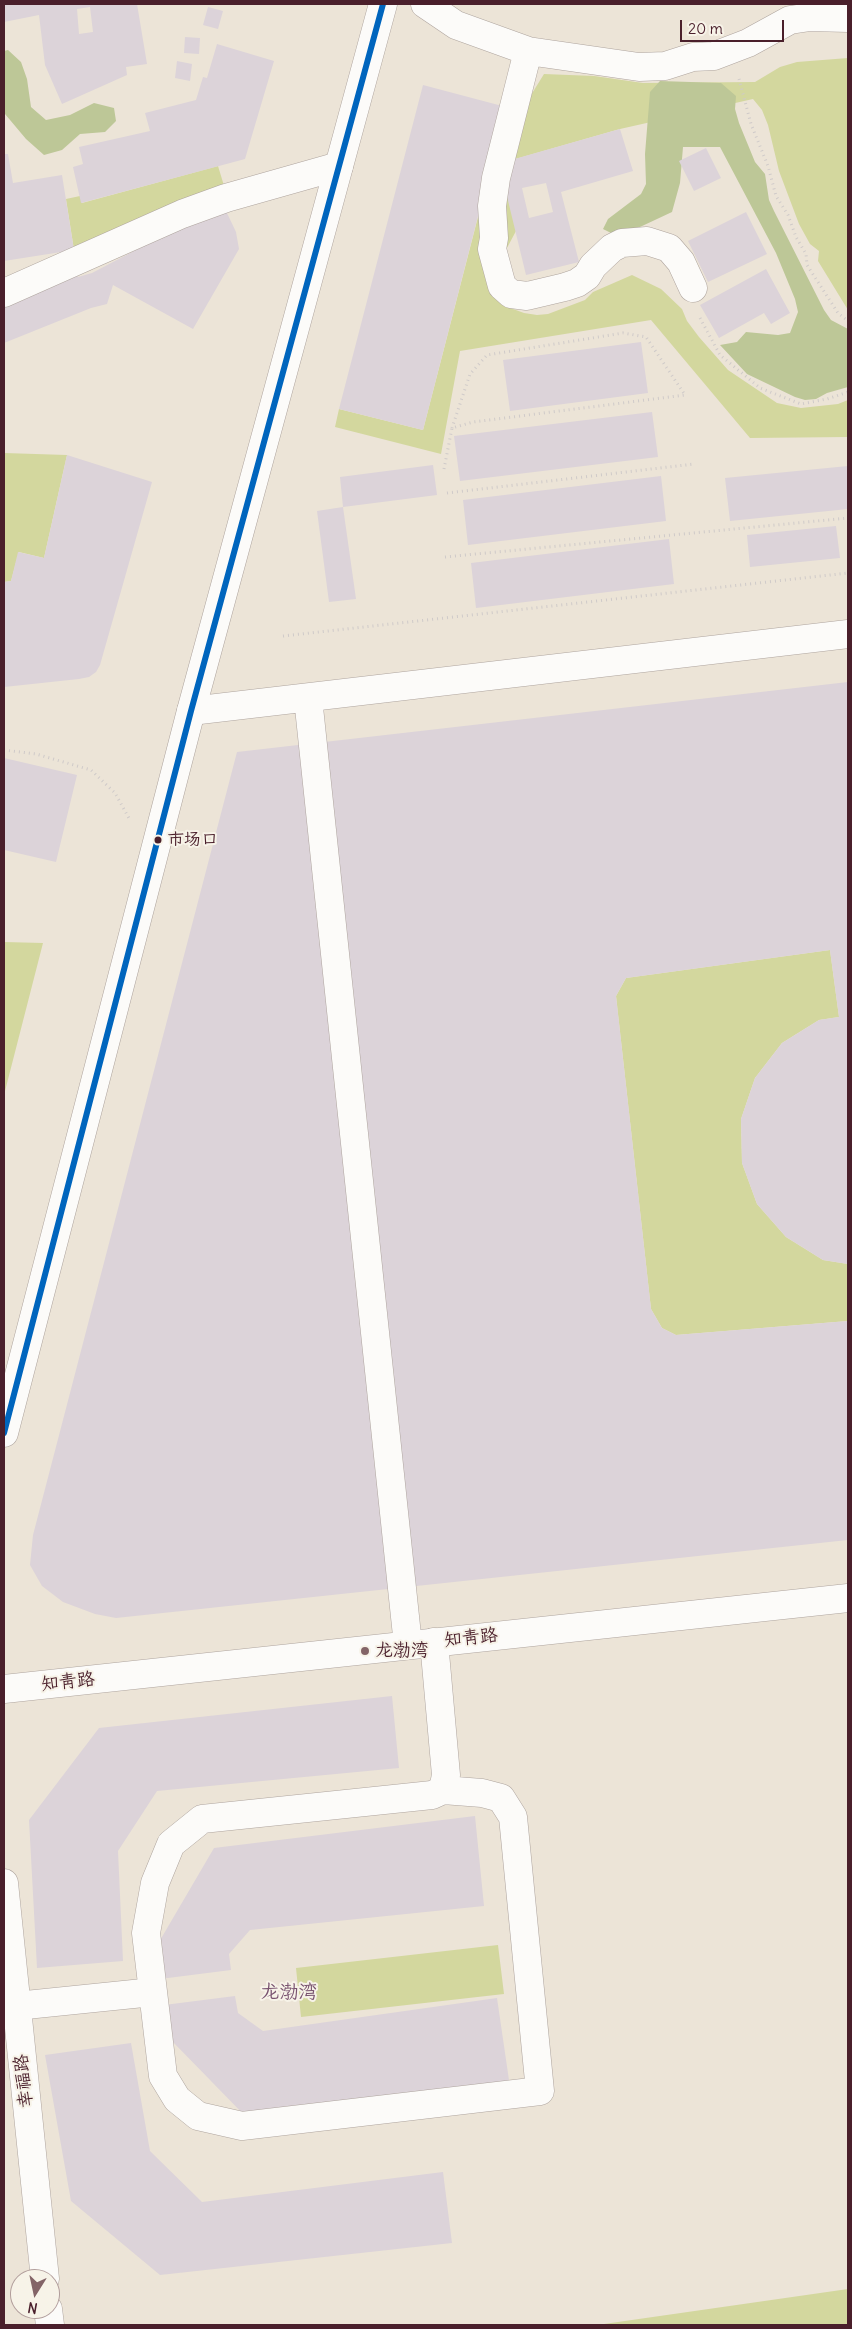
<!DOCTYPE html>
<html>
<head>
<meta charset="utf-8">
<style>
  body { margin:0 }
  #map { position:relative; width:852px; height:2329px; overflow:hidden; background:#ece4d7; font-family:Delius,sans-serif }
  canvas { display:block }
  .frame { position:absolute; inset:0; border:5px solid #4a1f2b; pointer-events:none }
  .north { position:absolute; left:10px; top:2269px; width:50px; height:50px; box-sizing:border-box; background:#f7f3e8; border:1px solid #b29e9c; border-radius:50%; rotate:190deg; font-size:14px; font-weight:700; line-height:20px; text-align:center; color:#4a1f2b }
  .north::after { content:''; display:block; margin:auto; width:18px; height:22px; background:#836467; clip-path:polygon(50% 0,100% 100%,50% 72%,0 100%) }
  .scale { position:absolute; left:680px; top:20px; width:104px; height:22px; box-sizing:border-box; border:2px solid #4a1f2b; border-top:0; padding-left:6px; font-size:15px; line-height:18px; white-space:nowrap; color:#4a1f2b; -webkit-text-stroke:4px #f7f3e8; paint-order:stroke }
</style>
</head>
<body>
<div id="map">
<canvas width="852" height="2329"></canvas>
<div class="frame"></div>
<div class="north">N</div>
<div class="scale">20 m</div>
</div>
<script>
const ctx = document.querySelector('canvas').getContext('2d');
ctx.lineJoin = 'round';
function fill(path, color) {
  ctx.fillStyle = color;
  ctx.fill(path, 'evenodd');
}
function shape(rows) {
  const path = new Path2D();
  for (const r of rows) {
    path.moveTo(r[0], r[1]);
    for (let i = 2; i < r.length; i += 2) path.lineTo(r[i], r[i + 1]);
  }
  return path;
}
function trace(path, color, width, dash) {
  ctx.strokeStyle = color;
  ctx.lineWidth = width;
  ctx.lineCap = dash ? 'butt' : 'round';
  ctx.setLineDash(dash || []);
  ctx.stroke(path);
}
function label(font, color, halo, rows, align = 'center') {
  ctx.font = font + ' Delius,"LXGW WenKai TC",sans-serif';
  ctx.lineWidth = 4;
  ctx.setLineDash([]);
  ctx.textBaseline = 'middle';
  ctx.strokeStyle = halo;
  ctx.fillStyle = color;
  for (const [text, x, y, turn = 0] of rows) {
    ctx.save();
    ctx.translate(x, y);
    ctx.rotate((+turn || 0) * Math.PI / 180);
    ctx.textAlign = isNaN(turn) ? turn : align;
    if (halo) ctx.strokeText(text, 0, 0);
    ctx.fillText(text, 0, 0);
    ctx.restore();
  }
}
fill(shape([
  [848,58,848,310,818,261,819,251,810,244,799,224,779,171,768,125,762,110,753,99,620,129,512,160,516,231,491,278,504,300,513,309,524,313,537,315,548,314,585,300,593,292,632,275,661,289,682,309,687,321,699,337,728,370,777,403,801,408,838,404,848,400,848,437,750,438,651,320,460,351,441,454,335,427,339,409,423,430,494,155,544,74,594,76,643,83,755,82,780,67,797,62],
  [218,166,225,189,74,250,66,199,80,196,82,203],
  [4,453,67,455,44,558,19,552,11,581,4,582],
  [4,942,43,943,4,1095],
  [830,950,839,1017,819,1020,782,1043,755,1078,741,1119,742,1163,757,1204,786,1237,823,1260,848,1264,848,1321,676,1335,662,1328,651,1309,616,996,626,978],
  [498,1945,504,1994,301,2017,296,1968],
  [848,2289,848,2325,597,2325]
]), '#d3d79e');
fill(shape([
  [8,50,21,62,27,79,31,107,46,120,70,115,94,103,114,108,116,121,105,132,80,134,62,150,44,155,26,139,5,114,4,51],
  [660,81,721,83,736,96,735,109,739,123,755,162,765,174,769,200,774,211,824,310,831,320,848,329,848,387,827,393,816,399,805,400,795,397,747,374,720,345,737,342,746,332,778,335,790,333,798,312,795,299,776,253,720,147,683,147,680,183,672,212,625,234,613,234,603,229,608,219,641,194,646,184,645,154,650,92]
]), '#bdc797');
fill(shape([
  [4,4,137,4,147,64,126,67,127,75,62,104,45,65,39,15,4,22],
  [90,7,93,32,79,34,77,9],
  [208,7,223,11,218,29,203,25],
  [185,37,200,38,199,54,184,53],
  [217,44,274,61,245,159,81,203,73,167,83,164,79,147,150,131,145,113,196,100,203,77,207,78],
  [177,61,192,64,190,81,175,78],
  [423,85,506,107,423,430,339,409],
  [620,129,633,171,561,192,579,262,526,275,503,180,511,160],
  [546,183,553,212,529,218,522,188],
  [706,148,721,178,694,191,679,161],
  [4,154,8,154,13,183,62,175,74,250,4,261],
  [216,208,227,213,236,232,239,249,193,329,113,285,107,304,91,308,4,343,4,295,71,260,78,277,92,273],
  [746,212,767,254,708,282,688,241],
  [766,269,790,313,771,324,764,313,719,338,700,305],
  [641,342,648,393,510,411,503,360],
  [652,412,658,457,460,481,454,436],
  [67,455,152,482,100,665,96,672,89,677,79,679,4,687,4,582,11,581,18,552,44,558],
  [433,465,437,495,343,507,340,477],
  [848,466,848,509,730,521,725,478],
  [661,476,666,521,468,545,463,500],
  [343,507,356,599,329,602,317,511],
  [836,526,840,558,750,567,747,535],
  [669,539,674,584,476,608,471,563],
  [848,682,848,1264,823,1260,786,1237,757,1204,742,1163,741,1119,755,1078,782,1043,819,1020,839,1017,830,950,626,978,616,996,651,1309,662,1328,676,1335,848,1321,848,1540,116,1618,95,1614,63,1602,42,1586,30,1565,33,1535,237,752],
  [4,758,77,775,56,862,4,850],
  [392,1696,399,1768,157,1791,118,1851,123,1961,37,1968,29,1820,99,1728],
  [475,1816,484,1906,250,1930,229,1954,231,1970,160,1979,159,1942,214,1848],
  [235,1996,238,2013,263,2031,497,1998,510,2087,249,2120,172,2041,164,2005],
  [131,2043,150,2151,202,2202,443,2172,452,2243,160,2275,71,2201,45,2055]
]), '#dcd3d9');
const minor = shape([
  [425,4,456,25,528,51,639,67,665,66,693,57,714,56,748,43,790,20,810,17,848,18],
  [528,51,496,178,492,206,494,238,492,249,502,286,511,294,527,296,565,287,577,283,587,276,593,266,612,248,622,243,647,241,669,248,681,262,693,288],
  [4,293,182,214,226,198,339,166],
  [308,698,408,1645],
  [191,711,848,634],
  [434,1642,446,1775,443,1790,432,1795,202,1819,171,1844,155,1883,146,1933,163,2076,177,2099,198,2116,242,2126,540,2091,513,1817,501,1798,482,1793,443,1790],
  [16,2006,153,1992]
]);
const major = shape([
  [4,1433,191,711,383,4],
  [4,1689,848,1598],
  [4,1883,45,2279],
  [48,2309,50,2325]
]);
trace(minor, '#aea49e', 29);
trace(major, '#aea49e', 29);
trace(shape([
  [739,79,751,124,768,166,776,196,788,215,796,237,806,254,807,265,838,313,848,321],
  [700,318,720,355,760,388,801,404,827,399,848,392],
  [444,469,452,428,473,422,685,395,646,337,623,333,487,355,470,374,452,428],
  [447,493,694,464],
  [445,557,848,518],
  [283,636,848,573],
  [4,750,36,754,91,770,115,793,130,820]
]), '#cfcac9', 3, [1, 4]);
trace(minor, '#fcfbf9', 28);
trace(major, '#fcfbf9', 28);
trace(shape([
  [4,1433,191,711,383,4]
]), '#0065bd', 6);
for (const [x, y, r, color] of [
  [158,840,4.5,"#4a1f2b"],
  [365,1651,5,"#836467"]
]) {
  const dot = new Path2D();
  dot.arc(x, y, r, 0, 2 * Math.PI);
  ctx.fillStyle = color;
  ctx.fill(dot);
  trace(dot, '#f7f3e8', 2);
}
label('17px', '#4a1f2b', '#f7f3e8', [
  ["市场口",167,840]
], 'left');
label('18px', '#4a1f2b', '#f7f3e8', [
  ["知青路",471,1638,-6],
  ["知青路",68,1682,-6],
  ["幸福路",24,2081,-96]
]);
label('18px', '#4a1f2b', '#f7f3e8', [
  ["龙渤湾",375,1651]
], 'left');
label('19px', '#78526f', '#f7f3e8', [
  ["龙渤湾",289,1993]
]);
</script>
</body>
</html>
